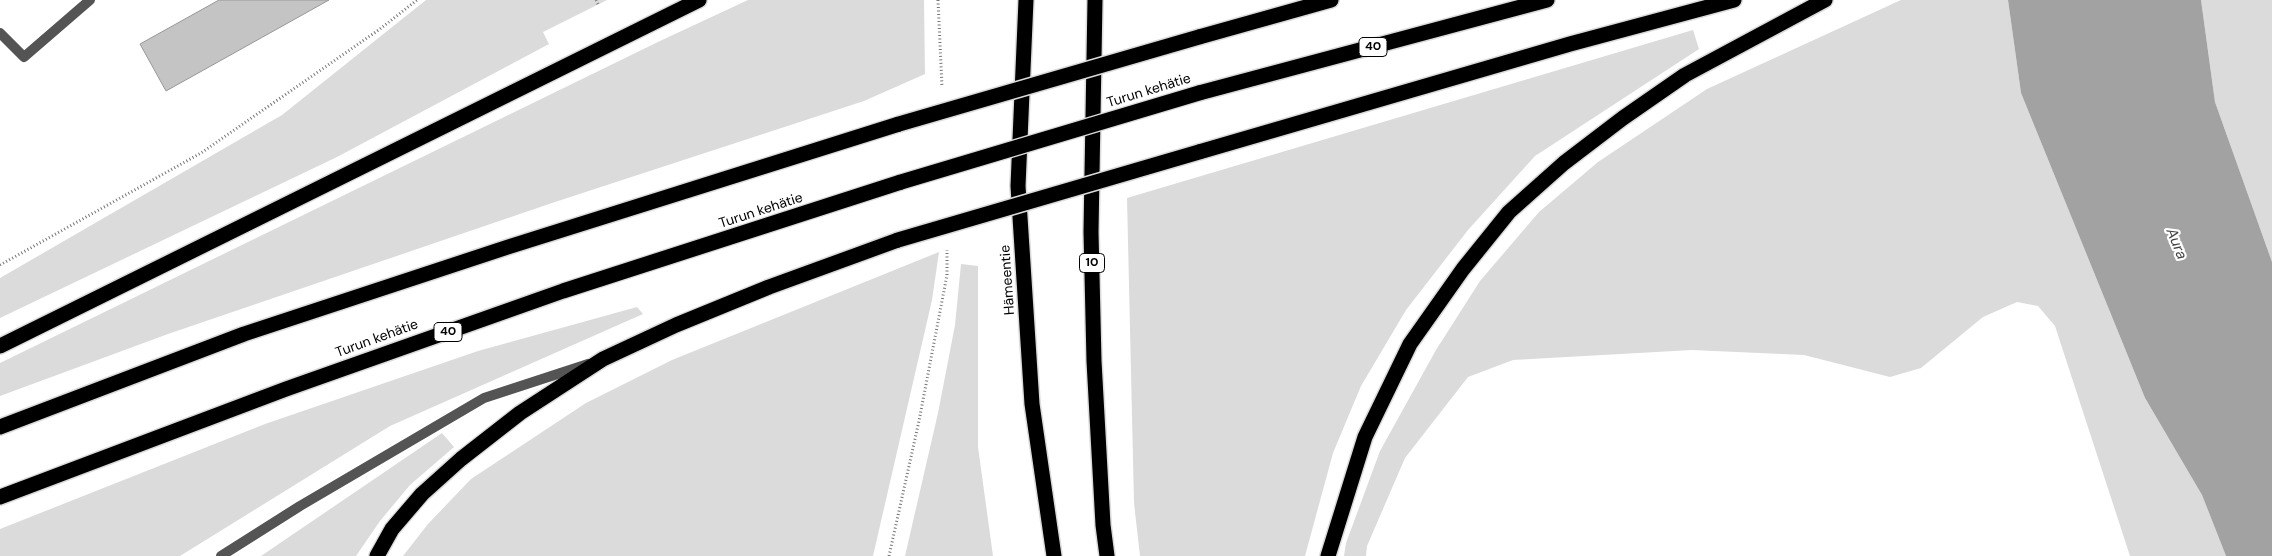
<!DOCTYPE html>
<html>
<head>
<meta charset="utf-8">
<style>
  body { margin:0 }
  canvas { display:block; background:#fff }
</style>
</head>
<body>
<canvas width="2272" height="556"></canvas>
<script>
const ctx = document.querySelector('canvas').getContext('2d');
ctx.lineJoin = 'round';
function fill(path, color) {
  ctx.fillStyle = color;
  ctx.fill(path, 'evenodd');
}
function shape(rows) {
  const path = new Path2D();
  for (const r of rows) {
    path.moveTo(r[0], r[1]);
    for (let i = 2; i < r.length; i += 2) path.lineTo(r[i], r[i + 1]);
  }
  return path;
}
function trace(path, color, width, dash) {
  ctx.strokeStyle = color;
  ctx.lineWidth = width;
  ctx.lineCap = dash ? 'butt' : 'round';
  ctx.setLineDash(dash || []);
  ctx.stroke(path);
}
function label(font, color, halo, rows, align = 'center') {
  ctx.font = font + ' "DM Sans",sans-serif';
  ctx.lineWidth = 4.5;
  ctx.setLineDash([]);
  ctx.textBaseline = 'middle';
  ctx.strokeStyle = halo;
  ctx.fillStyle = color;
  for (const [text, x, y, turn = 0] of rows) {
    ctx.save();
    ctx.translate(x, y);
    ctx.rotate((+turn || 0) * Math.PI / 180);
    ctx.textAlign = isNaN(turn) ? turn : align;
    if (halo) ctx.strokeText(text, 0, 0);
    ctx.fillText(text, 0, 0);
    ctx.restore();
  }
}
fill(shape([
  [426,0,607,0,543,32,549,44,337,157,0,318,0,278,282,115],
  [748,0,924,0,925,74,864,101,555,202,168,334,0,396,0,363,660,41],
  [1901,0,2008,0,2021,93,2145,398,2202,495,2226,556,2130,556,2055,326,2038,306,2017,302,1983,317,1921,368,1890,377,1804,355,1692,350,1513,360,1468,377,1405,458,1367,546,1366,556,1344,556,1346,543,1380,451,1436,350,1480,281,1539,212,1598,162,1707,89],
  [2201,0,2272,0,2272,262,2215,102],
  [1693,30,1699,49,1535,156,1468,230,1406,310,1361,386,1333,453,1305,556,1140,556,1134,503,1127,198],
  [939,252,932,300,873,556,403,556,428,524,471,479,586,403,672,360],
  [961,264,978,266,978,447,993,556,905,556,938,413,955,325],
  [637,307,643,314,390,426,180,556,0,556,0,529,265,424,478,351],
  [442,433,454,447,410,485,380,521,356,556,261,556]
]), '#dbdbdb');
fill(shape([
  [2008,0,2201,0,2215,102,2272,262,2272,556,2226,556,2202,495,2145,398,2021,93]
]), '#a2a2a2');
const building = shape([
  [219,0,329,0,166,91,140,44,219,0]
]);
fill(building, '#c4c4c4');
trace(building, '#989898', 1);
const highway = shape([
  [1026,0,1018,186,1032,404,1054,556],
  [1095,0,1091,232,1094,361,1103,525,1107,556],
  [1199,37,1331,0],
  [1199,93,1547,0],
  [1199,152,1570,44,1734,0],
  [0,346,699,0],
  [0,427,244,334,508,247,899,124],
  [0,497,286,389,563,291,901,182],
  [377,556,392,529,422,494,461,459,520,413,603,359,676,325,769,287,898,240],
  [1328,556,1365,437,1410,344,1463,269,1509,212,1564,163,1623,118,1685,75,1825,0]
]);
trace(highway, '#dbdbdb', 18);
trace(shape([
  [596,0,598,4],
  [938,0,942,87],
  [0,265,201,153,380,29,417,0],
  [889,556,919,421,947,275,947,250]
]), '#767676', 3, [1, 2.5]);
trace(shape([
  [0,33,24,57,90,0],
  [221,556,300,506,484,398,588,364]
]), '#545454', 10);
trace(highway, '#000', 15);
const highwayBridge = shape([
  [899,124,1199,37],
  [901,182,1199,93],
  [898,240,1199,152]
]);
trace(highwayBridge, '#dbdbdb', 18, []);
trace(highwayBridge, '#000', 15);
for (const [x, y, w] of [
  [1373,47,28],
  [1092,263,25],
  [448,332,28]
]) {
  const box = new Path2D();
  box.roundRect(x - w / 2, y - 9.5, w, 19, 4);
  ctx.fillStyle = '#fff';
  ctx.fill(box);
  trace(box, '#000', 1);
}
label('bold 12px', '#000', null, [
  ["40",1373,47],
  ["10",1092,263],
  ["40",448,332]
]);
label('14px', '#000', '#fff', [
  ["Turun kehätie",1149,91,-17],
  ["Turun kehätie",761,211,-18],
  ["Hämeentie",1008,280,-94],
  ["Turun kehätie",377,339,-20]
]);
label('italic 15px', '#434343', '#fff', [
  ["Aura",2176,244,68]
]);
</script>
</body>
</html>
